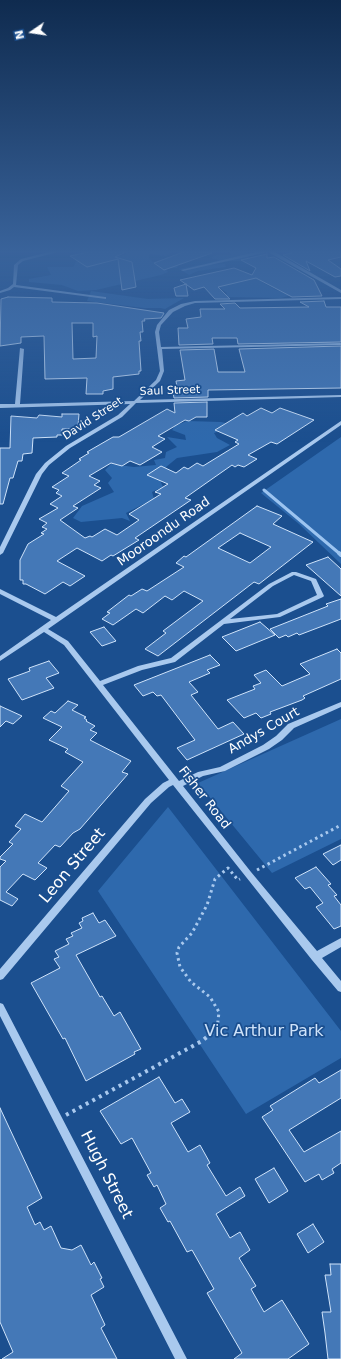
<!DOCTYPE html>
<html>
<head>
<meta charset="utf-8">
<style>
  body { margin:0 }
  #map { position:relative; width:341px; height:1359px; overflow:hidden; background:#1b4f8f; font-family:"DejaVu Sans",sans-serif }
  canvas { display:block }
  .north { position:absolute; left:12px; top:12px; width:40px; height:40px; -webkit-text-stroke:3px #1b4f8f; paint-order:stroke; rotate:257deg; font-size:11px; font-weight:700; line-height:16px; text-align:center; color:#fff }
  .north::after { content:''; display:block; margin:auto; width:14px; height:18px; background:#fff; clip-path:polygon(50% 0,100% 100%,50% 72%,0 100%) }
</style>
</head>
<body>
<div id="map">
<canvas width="341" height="1359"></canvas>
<div class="north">N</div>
</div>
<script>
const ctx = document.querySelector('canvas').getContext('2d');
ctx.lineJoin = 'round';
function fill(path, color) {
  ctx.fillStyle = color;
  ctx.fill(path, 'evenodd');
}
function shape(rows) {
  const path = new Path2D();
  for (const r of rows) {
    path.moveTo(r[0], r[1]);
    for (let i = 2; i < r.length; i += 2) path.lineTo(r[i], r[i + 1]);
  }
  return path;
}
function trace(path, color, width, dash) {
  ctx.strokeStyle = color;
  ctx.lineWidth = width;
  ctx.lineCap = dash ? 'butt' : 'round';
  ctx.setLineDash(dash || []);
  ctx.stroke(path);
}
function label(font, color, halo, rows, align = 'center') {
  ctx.font = font + ' "DejaVu Sans",sans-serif';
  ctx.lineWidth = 3.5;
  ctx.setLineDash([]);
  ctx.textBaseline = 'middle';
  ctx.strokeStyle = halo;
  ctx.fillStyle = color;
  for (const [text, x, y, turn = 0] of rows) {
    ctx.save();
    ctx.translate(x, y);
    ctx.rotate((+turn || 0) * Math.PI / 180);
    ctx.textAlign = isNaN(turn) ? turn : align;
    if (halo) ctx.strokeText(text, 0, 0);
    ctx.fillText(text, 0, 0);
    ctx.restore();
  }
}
fill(shape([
  [133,251,173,251,166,256,149,254,149,259,157,264,179,263,177,268,165,268,168,272,161,275,96,290,78,291,62,285,29,282,29,279,51,275,47,267,73,267,76,262,85,258,107,261],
  [227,251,252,251,248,253,249,258,262,256,262,261,221,261,210,258,216,255,231,255],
  [225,264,226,267,198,271,189,275,179,269,198,265],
  [251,276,262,279,262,282,276,290,292,295,281,298,225,297,227,293,220,288,211,289,231,282,241,282],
  [91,291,148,299,184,298,165,309,161,308,144,308,87,301],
  [187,421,221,422,235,425,214,433,217,438,230,445,217,452,177,458,166,467,169,475,160,480,163,487,152,492,154,499,126,513,130,521,122,518,81,522,73,518,82,506,114,492,108,483,112,478,105,470,111,464,134,467,156,465,154,460,165,458,166,452,177,447,167,437,186,440,185,435,172,430,175,426],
  [341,437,341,564,299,524,261,493],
  [341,719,341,839,272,873,198,783],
  [168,807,341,1031,341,1058,246,1114,98,891]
]), '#2e69ad');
trace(shape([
  [264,490,340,554]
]), '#9cc4f0', 3);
trace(shape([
  [339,553,341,555]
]), '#9cc4f0', 4);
const building = shape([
  [93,251,128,251,115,257,132,262,136,287,122,290,118,259,87,267,70,256,93,251],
  [186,251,212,253,164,270,154,263,186,251],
  [290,251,341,251,341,257,328,260,341,269,341,276,335,277,306,261,310,271,283,255,292,253,290,251],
  [267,254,267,258,274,257,314,280,322,296,292,297,256,278,218,287,230,299,215,299,204,287,194,290,180,280,234,268,252,275,256,268,241,260,267,254],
  [186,284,188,296,176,296,174,288,186,284],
  [8,297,52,298,52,302,97,303,164,313,163,315,161,318,144,319,145,321,142,321,143,332,140,332,141,341,139,341,141,371,139,371,139,374,113,377,113,389,103,391,103,394,86,394,87,378,45,379,44,336,21,337,21,343,0,346,1,299,8,297],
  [72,323,93,323,93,337,97,336,96,358,73,359,72,323],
  [324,301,326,307,341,307,341,342,238,344,237,338,212,338,213,344,179,345,178,328,188,328,186,319,201,317,200,309,225,309,220,304,235,303,240,308,309,307,300,302,324,301],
  [341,346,341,388,208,390,208,397,174,398,172,387,177,387,176,381,185,380,180,350,214,349,218,372,245,372,239,349,341,346],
  [207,402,207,417,196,417,189,421,185,420,158,436,165,439,152,447,162,452,140,465,130,461,122,466,111,463,89,476,100,481,94,485,101,488,73,506,78,508,60,520,85,538,90,536,92,537,105,529,117,535,139,520,129,514,161,494,155,492,168,484,147,475,161,466,176,473,184,467,188,469,197,463,203,466,234,447,239,444,235,442,238,440,215,430,243,413,247,416,261,408,272,413,280,408,314,420,277,444,271,442,248,455,257,459,244,467,238,465,235,467,232,465,212,479,185,498,191,500,135,538,139,540,113,556,111,555,102,561,77,548,57,561,85,576,70,586,63,582,45,594,26,584,23,584,23,580,20,580,20,560,28,544,44,534,41,533,47,529,42,527,47,523,39,519,58,508,50,504,62,496,56,493,59,490,52,487,69,476,62,473,81,460,79,459,89,453,87,452,113,437,119,437,167,409,175,413,174,403,207,402],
  [62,414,79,414,78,426,75,426,75,429,62,429,62,435,57,435,57,437,33,438,32,453,23,454,22,461,18,461,13,478,10,478,3,504,0,504,0,448,10,448,11,416,37,418,39,415,62,417,62,414],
  [257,506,282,516,273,524,313,542,259,584,254,582,158,656,145,649,166,633,163,631,203,601,184,591,172,600,165,596,143,613,136,609,113,625,102,619,110,613,107,612,129,595,131,596,142,589,147,591,184,567,176,563,184,556,186,557,257,506],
  [240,533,271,547,250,563,218,548,240,533],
  [328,557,341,569,341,596,306,565,328,557],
  [341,599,341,619,299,635,297,633,288,637,286,635,279,638,270,629,328,606,326,604,341,599],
  [260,622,275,635,236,651,222,637,260,622],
  [104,627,116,641,102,646,90,632,104,627],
  [337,649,341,653,341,679,303,696,305,698,302,700,270,712,271,714,261,718,256,713,244,718,227,700,255,689,253,686,261,683,254,675,266,670,282,686,310,674,300,664,337,649],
  [210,655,220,665,207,670,210,673,189,682,198,692,191,695,218,729,233,722,244,734,187,760,177,748,195,740,161,695,157,696,153,692,143,696,134,685,210,655],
  [49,661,59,673,46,678,54,688,22,700,8,679,30,671,29,668,49,661],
  [68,701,78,705,72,710,86,717,84,718,87,720,86,721,95,726,90,730,97,733,90,740,131,761,122,772,128,774,80,829,73,833,60,847,55,845,38,863,47,868,35,880,23,874,6,892,18,899,12,906,0,900,0,867,6,861,0,859,0,857,13,844,9,842,21,829,15,826,25,814,42,822,69,791,61,786,83,762,65,752,68,749,49,740,62,727,43,718,51,711,55,713,68,701],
  [0,706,22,716,13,724,6,721,0,727,0,706],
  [341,845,341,860,333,865,323,854,341,845],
  [316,867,331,884,328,885,337,895,334,896,341,905,341,926,334,929,316,907,323,903,310,887,305,889,295,878,316,867],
  [93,913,99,923,105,920,116,936,76,955,100,997,102,996,114,1016,120,1012,141,1049,134,1052,135,1054,86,1081,65,1038,63,1039,31,983,60,968,54,959,59,957,55,951,69,944,66,939,73,936,71,933,82,928,79,923,83,921,82,918,93,913],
  [341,1070,341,1098,289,1130,304,1152,341,1131,341,1163,332,1169,334,1173,322,1180,319,1174,305,1182,262,1117,273,1110,270,1106,315,1078,319,1083,341,1070],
  [159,1077,175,1103,182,1099,190,1112,171,1123,188,1152,200,1145,210,1163,207,1165,226,1196,240,1187,245,1196,216,1214,230,1238,240,1232,250,1250,239,1258,256,1286,251,1289,264,1312,282,1300,309,1344,288,1359,234,1359,242,1353,207,1293,214,1289,192,1250,187,1252,170,1221,168,1222,160,1208,166,1204,157,1185,154,1187,147,1175,151,1173,132,1138,121,1144,100,1111,159,1077],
  [0,1108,42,1198,27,1207,35,1225,40,1222,44,1230,51,1226,61,1248,72,1250,81,1245,91,1265,94,1262,102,1278,100,1279,104,1287,91,1295,105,1325,101,1328,117,1359,2,1359,13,1352,0,1322,0,1108],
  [274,1168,288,1191,269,1203,255,1179,274,1168],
  [313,1224,324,1242,308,1253,297,1234,313,1224],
  [330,1264,341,1264,341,1359,328,1359,325,1333,322,1312,331,1312,325,1275,331,1275,330,1264]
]);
fill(building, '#4478b7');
trace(building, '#cfe3fa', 1);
trace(shape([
  [257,870,341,825],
  [217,1029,219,1012,210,997,191,982,180,967,177,953,179,947,192,933,207,905,215,879,228,868,238,880,240,879]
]), '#a9c9ee', 3, [2.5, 3.5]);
trace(shape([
  [66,1115,202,1041,218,1028]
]), '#a9c9ee', 4, [3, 4.5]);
fill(shape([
  [53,251,62,251,23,261,18,265,16,285,105,297,106,297,106,299,14,287,10,290,0,293,0,291,8,288,13,284,14,265,21,259,53,251],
  [260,251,273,251,341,290,341,293,268,252,183,271,181,270,260,251],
  [341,297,341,299,195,303,185,306,173,312,161,325,159,332,161,347,341,343,341,345,162,349,164,371,160,381,140,400,341,395,341,397,136,403,122,417,70,448,49,465,42,474,3,553,0,555,0,547,36,474,45,463,66,446,118,415,130,404,0,408,0,404,15,404,20,348,24,349,20,404,134,401,156,380,160,371,155,332,157,325,169,310,181,304,195,301,341,297],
  [341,421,341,425,48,629,68,641,100,681,138,666,171,658,269,584,292,572,296,572,316,579,324,596,323,597,280,617,224,624,175,662,142,670,103,685,179,781,198,772,220,767,263,745,276,736,288,724,341,702,341,707,294,728,282,740,269,749,225,771,203,776,183,786,251,872,317,951,341,938,341,947,322,958,341,981,341,992,338,991,312,960,173,785,169,787,151,803,3,979,0,980,0,969,145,799,163,783,169,780,64,645,44,632,0,661,0,656,51,620,0,594,0,589,56,617,341,421],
  [294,575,311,581,317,595,277,614,230,619,273,586,294,575],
  [0,1003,3,1004,187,1359,175,1359,0,1016,0,1003]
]), '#a9c9ee');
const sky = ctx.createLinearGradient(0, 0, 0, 442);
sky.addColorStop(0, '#0f2b4f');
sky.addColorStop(0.57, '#39639b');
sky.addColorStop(1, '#39639b00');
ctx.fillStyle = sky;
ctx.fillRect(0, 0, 341, 442);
label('11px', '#fff', '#1b4f8f', [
  ["Saul Street",170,391,-2],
  ["David Street",93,419,-33]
]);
label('13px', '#fff', '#1b4f8f', [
  ["Mooroondu Road",164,532,-35],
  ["Andys Court",264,731,-30],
  ["Fisher Road",204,798,52]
]);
label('16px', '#fff', '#1b4f8f', [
  ["Leon Street",73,866,-50],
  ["Hugh Street",106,1175,63]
]);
label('16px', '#cfe3fa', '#1b4f8f', [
  ["Vic Arthur Park",264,1032]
]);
</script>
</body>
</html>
